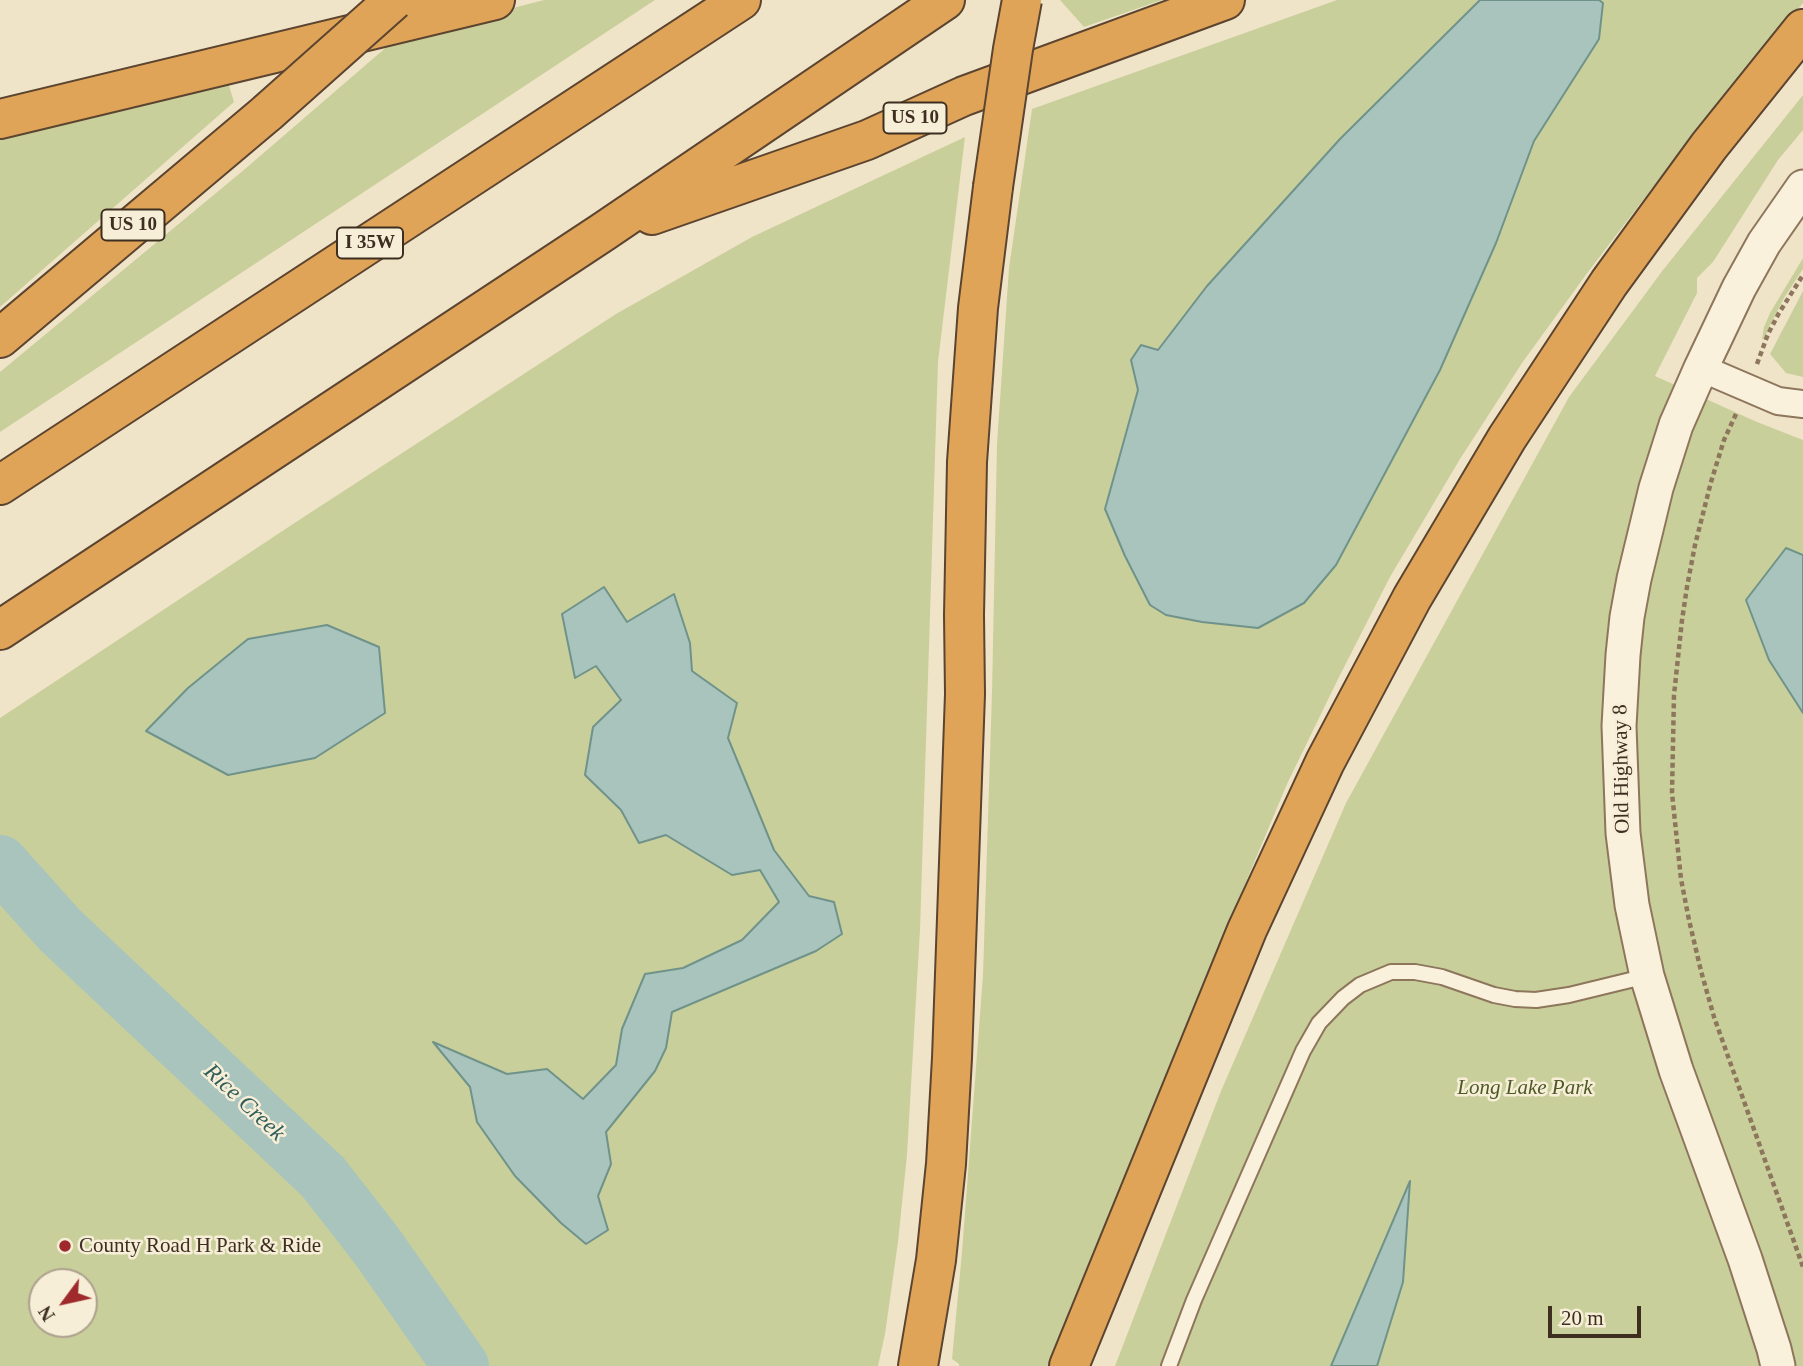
<!DOCTYPE html>
<html>
<head>
<meta charset="utf-8">
<style>
  body { margin:0 }
  #map { position:relative; width:1803px; height:1366px; overflow:hidden; background:#f0e4c8; font-family:"Times New Roman",serif }
  canvas { display:block }
  .north { position:absolute; left:28px; top:1268px; width:70px; height:70px; box-sizing:border-box; background:#f7eed8; border:2px solid #ada18e; border-radius:50%; rotate:237deg; font-size:19px; font-weight:700; line-height:28px; text-align:center; color:#3d2e20 }
  .north::after { content:''; display:block; margin:auto; width:24px; height:32px; background:#9e2a2b; clip-path:polygon(50% 0,100% 100%,50% 72%,0 100%) }
  .scale { position:absolute; left:1548px; top:1306px; width:93px; height:32px; box-sizing:border-box; border:4px solid #3d2e20; border-top:0; padding-left:9px; font-size:21px; line-height:24px; white-space:nowrap; color:#3d2e20; -webkit-text-stroke:5px #f7eed8; paint-order:stroke }
</style>
</head>
<body>
<div id="map">
<canvas width="1803" height="1366"></canvas>
<div class="north">N</div>
<div class="scale">20 m</div>
</div>
<script>
const ctx = document.querySelector('canvas').getContext('2d');
ctx.lineJoin = 'round';
function fill(path, color) {
  ctx.fillStyle = color;
  ctx.fill(path, 'evenodd');
}
function shape(rows) {
  const path = new Path2D();
  for (const r of rows) {
    path.moveTo(r[0], r[1]);
    for (let i = 2; i < r.length; i += 2) path.lineTo(r[i], r[i + 1]);
  }
  return path;
}
function trace(path, color, width, dash) {
  ctx.strokeStyle = color;
  ctx.lineWidth = width;
  ctx.lineCap = dash ? 'butt' : 'round';
  ctx.setLineDash(dash || []);
  ctx.stroke(path);
}
function label(font, color, halo, rows, align = 'center') {
  ctx.font = font + ' "Times New Roman",serif';
  ctx.lineWidth = 5;
  ctx.setLineDash([]);
  ctx.textBaseline = 'middle';
  ctx.strokeStyle = halo;
  ctx.fillStyle = color;
  for (const [text, x, y, turn = 0] of rows) {
    ctx.save();
    ctx.translate(x, y);
    ctx.rotate((+turn || 0) * Math.PI / 180);
    ctx.textAlign = isNaN(turn) ? turn : align;
    if (halo) ctx.strokeText(text, 0, 0);
    ctx.fillText(text, 0, 0);
    ctx.restore();
  }
}
fill(shape([
  [544,0,655,0,0,432,0,372,245,169,397,38],
  [1060,0,1162,0,1084,27],
  [1337,0,1480,0,1340,139,1207,286,1158,350,1131,360,1139,390,1105,509,1125,556,1150,605,1166,615,1202,622,1304,603,1336,565,1440,370,1496,243,1534,141,1599,39,1603,3,1599,0,1803,0,1803,3,1653,187,1588,272,1522,363,1460,459,1390,577,1338,679,1287,784,1178,1044,1123,1184,1071,1306,1049,1366,959,1366,959,1364,952,1359,962,1252,983,975,992,692,997,444,1009,268,1032,109],
  [227,79,234,102,0,307,0,138],
  [1803,95,1803,130,1778,160,1713,262,1697,278,1697,293,1655,376,1757,422,1803,440,1803,1366,1115,1366,1221,1091,1346,803,1569,397,1663,270],
  [965,137,938,362,920,930,907,1155,898,1242,885,1334,878,1366,0,1366,0,718,296,522,616,314,752,237],
  [42,1282,84,1282,84,1324,42,1324],
  [1803,258,1803,269,1784,298,1768,329,1765,339,1762,339,1764,327,1770,313],
  [1803,291,1803,377,1786,373,1770,354]
]), '#c9cf9b');
const water = shape([
  [1480,0,1599,0,1603,3,1599,39,1534,141,1496,243,1440,370,1336,565,1304,603,1258,628,1202,622,1166,615,1150,605,1125,556,1105,509,1138,390,1131,360,1141,345,1158,350,1207,286,1340,139,1480,0],
  [1786,548,1803,555,1803,713,1769,660,1746,600,1786,548],
  [604,587,627,622,674,594,690,643,692,671,737,703,728,738,774,850,809,896,834,902,842,934,816,951,672,1012,666,1048,655,1071,606,1132,611,1164,598,1196,608,1230,586,1244,561,1223,515,1176,477,1122,470,1087,433,1042,507,1074,547,1069,583,1099,616,1065,622,1029,645,974,683,968,742,940,779,902,760,870,732,875,666,835,639,843,621,810,585,775,593,727,621,700,596,666,575,678,562,614,604,587],
  [327,625,379,647,385,713,315,758,228,775,146,731,188,688,248,639,327,625],
  [1410,1181,1403,1282,1377,1366,1331,1366,1410,1181]
]);
fill(water, '#a9c4bc');
trace(water, '#6f938a', 2);
trace(shape([
  [0,863,60,930,323,1177,376,1245,461,1366]
]), '#a9c4bc', 56);
const service = shape([
  [1169,1366,1194,1300,1303,1051,1319,1023,1343,998,1360,985,1391,972,1415,972,1442,977,1494,995,1515,999,1536,1000,1569,995,1647,976]
]);
const minor = shape([
  [1701,368,1778,401,1803,404]
]);
const tertiary = shape([
  [1778,1366,1774,1349,1745,1259,1676,1070,1647,976,1632,905,1623,833,1619,726,1623,655,1627,617,1634,579,1656,488,1676,425,1701,368,1739,288,1764,243,1803,187]
]);
const motorway = shape([
  [0,119,495,0],
  [652,215,867,140,964,96,1225,0],
  [0,338,267,113],
  [0,485,741,0],
  [0,630,603,232,945,0],
  [918,1366,936,1260,946,1164,952,1058,965,694,964,615,967,462,978,308,993,187],
  [1069,1366,1247,930,1325,762,1412,598,1507,438,1609,283,1709,146,1803,29]
]);
trace(service, '#8d765c', 18);
trace(minor, '#8d765c', 30);
trace(tertiary, '#8d765c', 37);
trace(motorway, '#5b4430', 42);
trace(shape([
  [1757,364,1768,334,1779,313,1803,275],
  [1736,414,1724,440,1711,482,1695,545,1687,587,1682,620,1674,695,1672,793,1681,879,1689,920,1701,971,1714,1017,1803,1267]
]), '#8d765c', 4.5, [5, 3.5]);
trace(service, '#faf1dc', 14);
trace(minor, '#faf1dc', 26);
trace(tertiary, '#faf1dc', 33);
trace(motorway, '#e0a458', 38);
const motorwayBridge = shape([
  [267,113,394,0],
  [993,187,1013,49,1022,0]
]);
trace(motorwayBridge, '#5b4430', 42, []);
trace(motorwayBridge, '#e0a458', 38);
for (const [x, y, r, color] of [
  [65,1246,7,"#9e2a2b"]
]) {
  const dot = new Path2D();
  dot.arc(x, y, r, 0, 2 * Math.PI);
  ctx.fillStyle = color;
  ctx.fill(dot);
  trace(dot, '#f7eed8', 2.5);
}
for (const [x, y, w] of [
  [915,118,63],
  [133,225,63],
  [370,243,66]
]) {
  const box = new Path2D();
  box.roundRect(x - w / 2, y - 15.5, w, 31, 5);
  ctx.fillStyle = '#f7eed8';
  ctx.fill(box);
  trace(box, '#3d2e20', 2);
}
label('bold 19px', '#3d2e20', null, [
  ["US 10",915,118],
  ["US 10",133,225],
  ["I 35W",370,243]
]);
label('21px', '#3d2e20', '#f7eed8', [
  ["Old Highway 8",1622,769,-91]
]);
label('italic 21px', '#4d5a26', '#f7eed8', [
  ["Long Lake Park",1525,1088]
]);
label('21px', '#3d2e20', '#f7eed8', [
  ["County Road H Park & Ride",79,1246]
], 'left');
label('italic 23px', '#2f5d5a', '#f7eed8', [
  ["Rice Creek",244,1103,43]
]);
</script>
</body>
</html>
